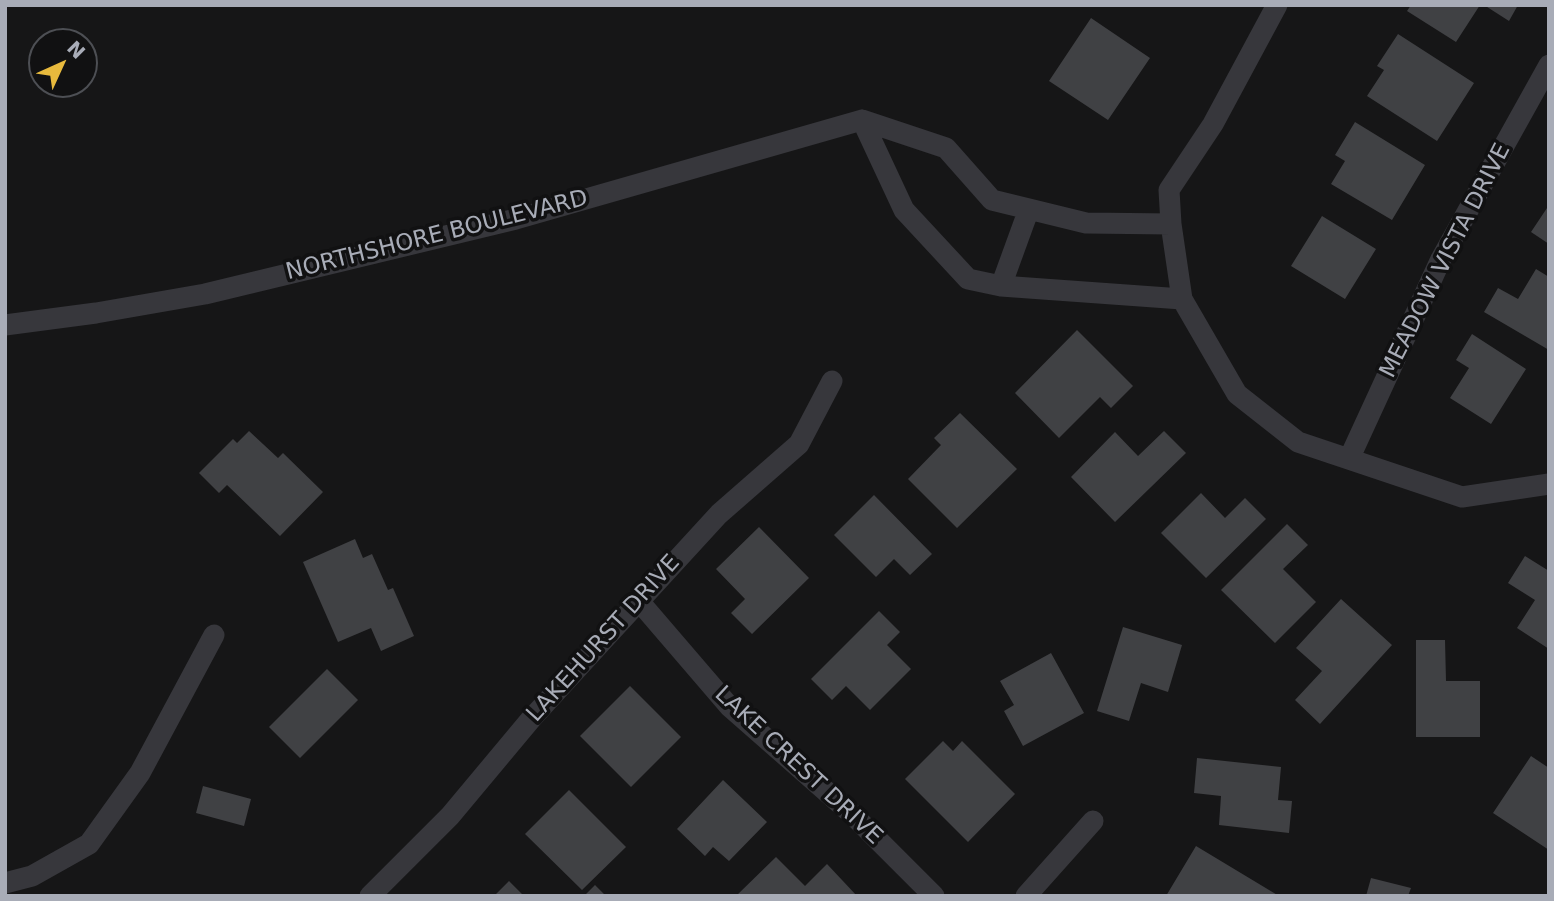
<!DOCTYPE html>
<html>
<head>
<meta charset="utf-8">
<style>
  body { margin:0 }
  #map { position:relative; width:1554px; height:901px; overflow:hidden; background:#161617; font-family:"DejaVu Sans",sans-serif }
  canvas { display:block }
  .frame { position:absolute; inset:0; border:7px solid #a8acb7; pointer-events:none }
  .north { position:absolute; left:28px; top:28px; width:70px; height:70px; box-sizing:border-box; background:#111112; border:2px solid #4d4f54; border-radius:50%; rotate:45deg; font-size:19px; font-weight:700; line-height:28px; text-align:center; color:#a8acb7 }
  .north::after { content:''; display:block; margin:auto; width:24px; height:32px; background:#e8ba3d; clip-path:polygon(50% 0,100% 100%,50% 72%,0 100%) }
</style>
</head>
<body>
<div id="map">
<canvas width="1554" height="901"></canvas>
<div class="frame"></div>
<div class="north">N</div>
</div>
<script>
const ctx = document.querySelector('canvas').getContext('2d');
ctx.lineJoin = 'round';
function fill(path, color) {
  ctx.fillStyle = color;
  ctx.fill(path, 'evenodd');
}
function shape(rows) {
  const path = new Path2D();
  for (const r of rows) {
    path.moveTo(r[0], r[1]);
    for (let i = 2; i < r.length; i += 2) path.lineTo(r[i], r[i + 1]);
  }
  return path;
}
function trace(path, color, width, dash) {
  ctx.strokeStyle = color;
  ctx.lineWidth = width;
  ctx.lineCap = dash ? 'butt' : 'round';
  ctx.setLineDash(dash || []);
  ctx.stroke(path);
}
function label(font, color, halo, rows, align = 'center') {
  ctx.font = font + ' "DejaVu Sans",sans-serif';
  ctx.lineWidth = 7;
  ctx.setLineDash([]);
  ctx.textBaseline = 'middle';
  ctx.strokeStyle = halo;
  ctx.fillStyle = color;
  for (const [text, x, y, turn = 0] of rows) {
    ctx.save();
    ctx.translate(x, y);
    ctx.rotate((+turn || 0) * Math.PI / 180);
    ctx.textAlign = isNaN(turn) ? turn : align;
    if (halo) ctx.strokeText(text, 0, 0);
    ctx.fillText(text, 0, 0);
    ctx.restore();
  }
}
fill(shape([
  [1411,5,1480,5,1456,42,1407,11],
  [1484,5,1518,5,1509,21],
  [1091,18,1150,58,1108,120,1049,81],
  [1398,34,1474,83,1437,141,1367,96,1384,70,1377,66],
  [1355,122,1425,165,1392,220,1331,184,1345,161,1335,155],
  [1549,205,1549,244,1531,232],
  [1322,216,1376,249,1345,299,1291,266],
  [1536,269,1549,277,1549,350,1484,312,1498,288,1518,299],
  [1077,330,1133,386,1111,408,1100,397,1059,438,1015,393],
  [1472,334,1526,369,1491,424,1450,398,1469,368,1456,360],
  [960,413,1017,469,957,528,908,479,941,445,934,438],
  [249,431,278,458,283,453,323,492,280,536,227,485,219,493,199,473,233,439,237,443],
  [1164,431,1186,453,1115,522,1071,477,1115,432,1138,456],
  [1201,493,1225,518,1245,498,1266,519,1206,578,1161,533],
  [874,495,932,554,910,575,894,559,876,577,834,535],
  [1287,524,1308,545,1283,569,1316,602,1275,643,1221,590],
  [759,527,809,578,752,634,731,613,745,599,716,569],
  [355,539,363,558,372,554,388,590,393,588,414,636,381,651,371,628,338,642,303,562],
  [1525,556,1549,571,1549,649,1517,628,1535,600,1508,583],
  [1341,599,1392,645,1320,724,1295,700,1322,671,1296,648],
  [879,611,900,632,887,645,911,669,870,710,846,686,832,700,811,679],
  [1123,627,1182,645,1168,692,1141,683,1129,721,1097,711],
  [1416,640,1445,640,1446,681,1480,681,1480,737,1416,737],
  [1051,653,1084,713,1023,746,1004,711,1014,705,1000,681],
  [327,669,358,700,300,758,269,727],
  [630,686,681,737,631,787,580,736],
  [943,741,953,751,962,741,1015,794,968,842,905,779],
  [1531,756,1549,768,1549,850,1493,813],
  [1197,758,1281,767,1278,800,1292,801,1289,833,1219,825,1221,796,1194,793],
  [723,780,767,822,729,861,713,847,705,856,677,829],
  [203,786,251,799,244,826,196,813],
  [569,790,626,847,582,890,525,834],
  [1196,846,1279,896,1166,896],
  [776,857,805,886,827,864,857,896,736,896],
  [1371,878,1411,888,1408,896,1366,896],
  [509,881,524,896,494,896],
  [595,885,606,896,584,896]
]), '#404144');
trace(shape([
  [1277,5,1213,124,1169,190,1171,224,1182,299,1237,394,1298,442,1462,497,1549,484],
  [862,120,904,210,968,279,1001,286,1182,299],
  [1001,286,1029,209],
  [5,325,96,313,205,294,516,219,862,120,946,148,992,200,1086,223,1171,224],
  [1349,459,1441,259,1549,65],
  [638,600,729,706,852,814,934,896],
  [5,883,32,876,89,844,140,773,214,635],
  [370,896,450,816,531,719,719,514,799,444,832,381],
  [1026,896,1093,821]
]), '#37373c', 21);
label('23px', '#a8acb7', '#111112', [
  ["NORTHSHORE BOULEVARD",437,236,-14],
  ["MEADOW VISTA DRIVE",1446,261,-63],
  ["LAKEHURST DRIVE",604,639,-48],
  ["LAKE CREST DRIVE",798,766,43]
]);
</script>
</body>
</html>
